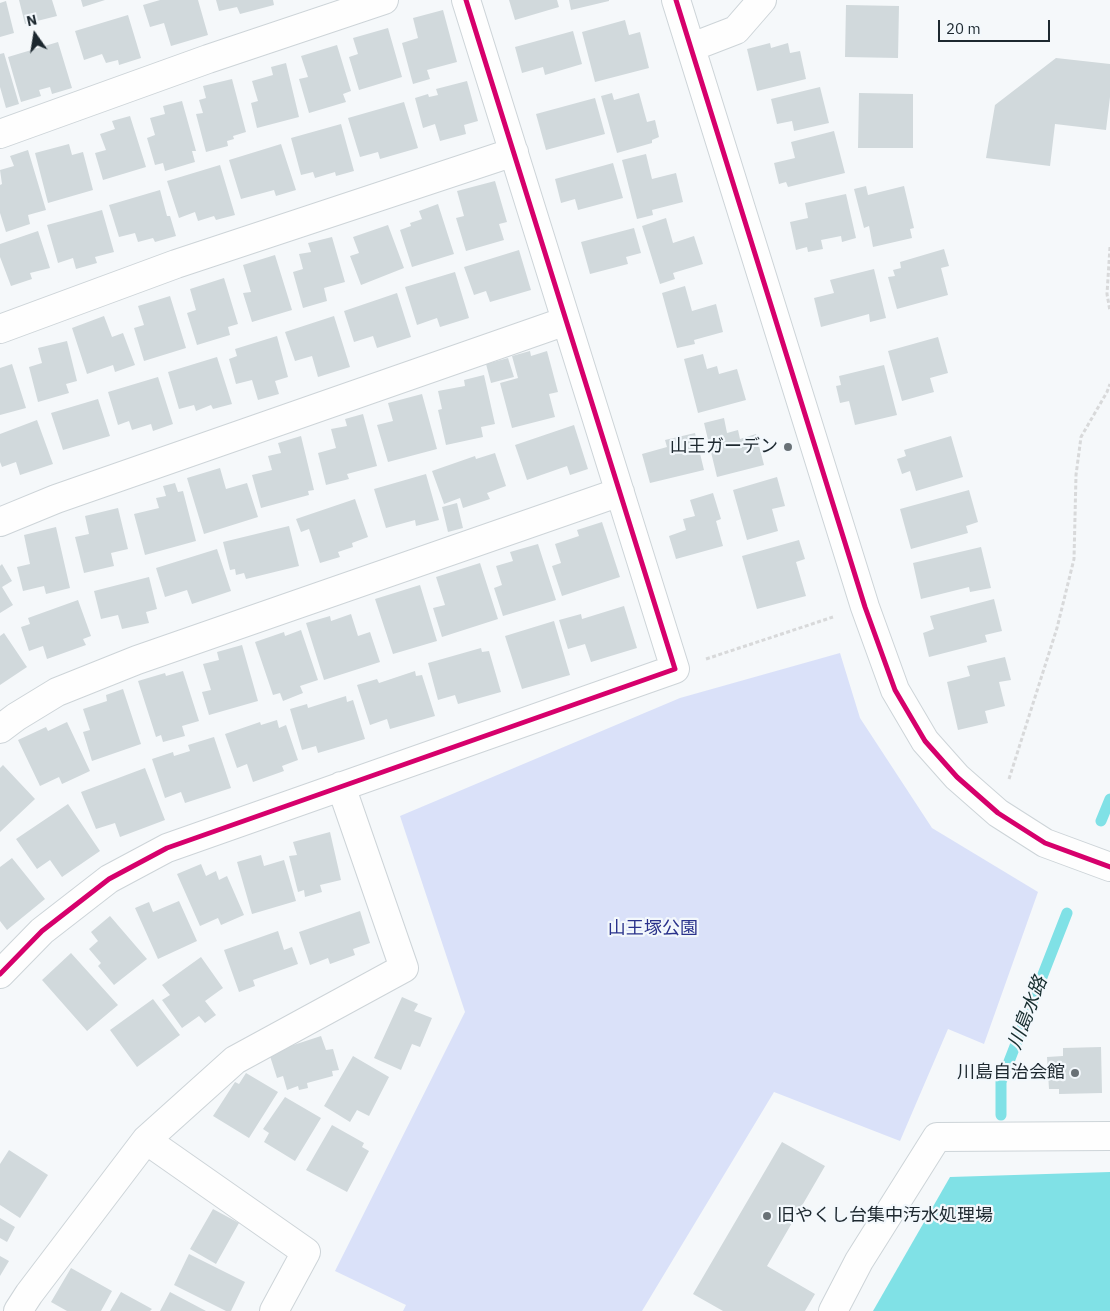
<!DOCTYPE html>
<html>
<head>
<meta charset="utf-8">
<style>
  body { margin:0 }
  #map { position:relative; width:1110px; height:1311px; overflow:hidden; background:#f5f8fa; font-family:"IBM Plex Sans",sans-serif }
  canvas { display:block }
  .north { position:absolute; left:10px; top:10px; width:50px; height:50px; -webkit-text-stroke:4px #f3f8fc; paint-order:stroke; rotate:347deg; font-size:14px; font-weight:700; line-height:20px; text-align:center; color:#1d282f }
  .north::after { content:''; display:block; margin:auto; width:18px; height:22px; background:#1d282f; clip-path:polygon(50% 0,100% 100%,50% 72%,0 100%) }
  .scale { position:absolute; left:938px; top:20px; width:112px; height:22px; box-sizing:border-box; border:2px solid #1d282f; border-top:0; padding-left:6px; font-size:15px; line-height:18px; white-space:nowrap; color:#1d282f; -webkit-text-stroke:4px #f3f8fc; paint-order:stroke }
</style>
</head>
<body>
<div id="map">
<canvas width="1110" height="1311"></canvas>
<div class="north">N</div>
<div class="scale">20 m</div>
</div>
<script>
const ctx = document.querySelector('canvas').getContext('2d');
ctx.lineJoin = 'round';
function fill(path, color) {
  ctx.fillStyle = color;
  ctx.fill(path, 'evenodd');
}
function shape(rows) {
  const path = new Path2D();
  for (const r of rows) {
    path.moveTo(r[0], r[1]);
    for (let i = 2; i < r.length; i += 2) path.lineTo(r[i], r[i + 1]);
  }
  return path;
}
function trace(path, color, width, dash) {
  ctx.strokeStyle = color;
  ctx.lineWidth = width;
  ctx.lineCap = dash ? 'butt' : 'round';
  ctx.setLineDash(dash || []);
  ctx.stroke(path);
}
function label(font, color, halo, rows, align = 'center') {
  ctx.font = font + ' "IBM Plex Sans","Noto Sans JP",sans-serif';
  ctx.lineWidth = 4.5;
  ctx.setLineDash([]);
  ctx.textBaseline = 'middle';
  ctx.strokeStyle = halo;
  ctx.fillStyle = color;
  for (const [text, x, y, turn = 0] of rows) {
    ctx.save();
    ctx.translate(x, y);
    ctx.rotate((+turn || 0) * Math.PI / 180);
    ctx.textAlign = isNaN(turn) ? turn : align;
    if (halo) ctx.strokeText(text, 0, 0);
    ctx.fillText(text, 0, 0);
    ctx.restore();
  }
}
fill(shape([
  [840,653,860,718,932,828,1038,892,984,1044,948,1029,900,1141,774,1092,642,1311,403,1311,406,1305,335,1271,465,1012,400,816,680,698]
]), '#dae1f9');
fill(shape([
  [1110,1172,1110,1311,873,1311,950,1177]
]), '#80e1e6');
trace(shape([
  [1101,821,1110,799],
  [1001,1115,1001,1082,1067,913]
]), '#80e1e6', 11);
fill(shape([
  [19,0,52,0,57,16,25,24],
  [81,0,105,0,83,7],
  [160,0,198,0,208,35,171,46,164,23,150,27,143,5],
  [216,0,273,0,274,5,240,14,237,7,219,11],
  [509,0,557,0,559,7,515,20],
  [569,0,609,0,609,1,571,10],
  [6,1,14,33,0,37,0,3],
  [846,5,899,6,898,58,845,57],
  [443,10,457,62,427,70,430,79,413,84,402,43,418,38,413,18],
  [128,15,141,58,119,65,118,60,106,63,102,54,84,60,75,31],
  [625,20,629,35,640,32,649,68,595,82,582,32],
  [388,28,402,77,359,90,349,57,358,54,353,38],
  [573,31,582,64,545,75,543,67,522,73,515,47],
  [58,42,72,88,52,94,50,87,39,90,41,96,21,102,8,57],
  [770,43,771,48,788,43,790,53,800,51,806,79,757,91,747,49],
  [337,45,351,91,343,94,346,102,309,113,299,79,308,77,301,56],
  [4,53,19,104,6,108,0,87,0,54],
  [1056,58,1110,64,1110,97,1106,130,1055,124,1050,166,986,158,995,105],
  [286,63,299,117,257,128,251,103,258,101,252,81,273,75,271,67],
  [232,79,246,132,233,136,234,139,227,141,228,146,206,152,196,114,203,113,199,100,206,98,203,86],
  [467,81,478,121,464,125,466,134,440,141,435,124,423,128,415,98,428,94,429,97,438,95,436,89],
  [820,87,829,123,794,131,792,121,777,124,771,99],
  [612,93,614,100,639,93,647,122,655,120,659,137,652,140,652,143,617,153,601,96],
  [859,93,913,94,913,148,858,148],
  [595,98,605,134,546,150,536,114],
  [182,101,196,151,192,151,195,162,165,171,163,163,155,165,147,138,155,135,150,118,165,114,163,106],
  [404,102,418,148,380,159,378,152,360,157,348,118],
  [130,116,146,167,103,180,95,153,106,150,100,134,115,129,112,121],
  [341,124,354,171,336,176,335,172,315,178,313,172,301,175,291,138],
  [834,131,845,173,788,187,786,182,779,184,774,163,795,158,791,142],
  [69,144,72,155,83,152,93,190,48,203,35,153],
  [281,144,296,190,276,196,274,190,241,199,229,160],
  [28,150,46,210,28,215,30,224,6,232,0,213,0,185,2,184,0,170,14,166,10,156],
  [646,154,652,179,676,173,683,202,652,210,653,215,637,219,622,160],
  [613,163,623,198,578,210,575,199,561,203,555,179],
  [220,165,235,215,216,220,214,216,198,221,195,212,179,218,167,181],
  [495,181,507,222,499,224,504,240,466,251,456,218,464,216,457,191],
  [866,186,868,195,904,186,914,228,910,229,912,238,873,247,869,226,864,228,854,189],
  [160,190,167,216,170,216,176,236,155,242,153,238,138,242,135,233,119,237,109,205],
  [846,194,856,238,842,242,841,236,821,240,823,249,808,252,807,247,796,250,790,222,808,218,805,203],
  [438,204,454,254,412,267,400,230,411,226,410,223,422,219,419,211],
  [102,210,114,252,95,257,97,263,76,269,73,258,58,263,47,225],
  [666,218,673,243,694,236,703,264,673,273,675,279,660,284,642,226],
  [388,225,404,268,361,285,350,256,359,253,353,237],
  [634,228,641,253,626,257,628,264,590,274,581,242],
  [38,231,50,268,30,273,32,279,11,286,0,257,0,244],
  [332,237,345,282,324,288,327,301,303,308,293,272,303,269,299,254,311,252,308,243],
  [944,249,949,266,941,268,948,295,897,309,888,277,895,276,893,270,901,268,900,262],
  [519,250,531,290,490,302,486,291,474,295,464,267],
  [275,255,292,310,252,322,243,293,251,292,243,265],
  [874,269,886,318,870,322,869,314,821,327,814,298,834,293,830,280],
  [455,272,469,318,440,327,437,318,417,325,405,287],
  [224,278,238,324,228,327,230,335,197,345,187,313,196,310,190,289],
  [685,286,692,311,716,304,723,332,694,340,695,344,677,348,662,293],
  [397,293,411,337,377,348,373,336,354,342,344,311],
  [170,296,186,348,144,361,134,328,144,325,138,306],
  [104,316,112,337,123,333,135,365,115,372,113,365,87,374,72,328],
  [334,316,350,367,318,377,312,356,295,361,285,332],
  [277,336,288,377,275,381,279,394,258,400,252,380,236,384,229,359,237,356,235,349],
  [938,337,948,373,930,378,934,392,902,401,888,351],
  [67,341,77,381,66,384,69,393,38,402,29,367,42,363,38,348],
  [530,351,531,356,547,351,558,392,549,394,555,417,512,428,500,383,518,378,512,356],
  [703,354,707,369,717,366,719,374,737,369,746,400,698,413,684,359],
  [217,357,232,404,213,409,211,405,196,411,194,405,179,409,168,372],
  [508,358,514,377,491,383,486,364],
  [12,364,26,408,0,415,0,368],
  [884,365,897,415,855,425,849,401,840,403,836,386,841,385,839,376],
  [484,375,495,424,481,427,483,437,446,445,438,410,442,409,438,391,465,386,464,380],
  [158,377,173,424,153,431,151,424,132,430,129,421,118,425,108,392],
  [422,394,437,449,388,462,377,425,393,421,388,403],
  [98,399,110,436,63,450,51,413],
  [363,414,377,466,347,474,349,479,326,485,318,453,336,448,331,429,347,426,345,419],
  [724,418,727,433,738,430,740,439,756,434,764,465,717,477,704,423],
  [37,420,53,464,20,475,16,462,2,467,0,462,0,434],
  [574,425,588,469,570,475,567,466,527,480,515,445],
  [695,433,704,470,650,483,642,454,667,447,665,440],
  [301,436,314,490,308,491,309,495,261,508,252,475,272,470,268,456,281,453,278,443],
  [951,436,963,477,916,491,910,471,902,474,897,459,906,456,904,450],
  [495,453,506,486,487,493,490,499,463,508,460,498,444,504,432,471,475,456,476,459],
  [220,468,226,489,247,483,258,517,204,534,187,478],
  [426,474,439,520,416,526,415,520,386,528,374,489],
  [777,477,785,506,772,509,778,531,747,540,733,490],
  [175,483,178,492,183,491,196,541,145,555,134,514,159,508,156,498,166,496,163,486],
  [969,490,978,522,966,526,968,533,911,549,900,509],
  [713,493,721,519,716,521,723,546,676,559,669,536,686,530,683,519,695,516,690,500],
  [355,499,368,537,352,543,353,547,338,552,340,557,320,563,309,529,301,532,296,519],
  [457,503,463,528,448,532,442,507],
  [118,508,128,549,111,553,114,566,84,573,75,537,89,534,85,516],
  [602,522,620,577,562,596,552,566,561,563,555,544,579,536,577,530],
  [289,526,299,566,246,579,244,573,236,575,235,569,230,570,223,542],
  [56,527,70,588,46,594,44,586,23,591,17,567,30,564,24,535],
  [799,540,805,559,796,562,806,596,757,609,742,556],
  [538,544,556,600,503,616,494,588,502,585,496,566,513,561,510,552],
  [981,547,991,588,970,592,969,587,921,599,913,563],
  [217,549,231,591,192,604,187,590,165,597,156,568],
  [480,563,498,619,442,637,433,608,445,605,436,577],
  [2,564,12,581,2,587,13,605,0,613,0,566],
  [149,577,157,609,146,612,149,623,122,629,118,615,101,619,94,591],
  [420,585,437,641,393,654,375,599],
  [994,599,1002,631,985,635,987,642,929,657,923,633,934,629,930,616],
  [78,600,91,636,83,639,86,645,47,659,43,646,29,651,21,627,30,624,28,618],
  [624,606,637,648,591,662,585,644,568,649,559,620,581,614,582,619],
  [351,614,358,636,370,632,380,662,324,680,306,623,330,616,331,621],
  [554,621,570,675,522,689,505,636],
  [301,630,318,680,300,686,303,693,283,701,280,693,273,695,255,642,284,632,285,636],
  [4,633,27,667,0,685,0,636],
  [242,645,258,701,209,715,202,692,211,690,203,664,219,660,217,652],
  [481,648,482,652,489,651,501,692,458,704,455,695,438,700,428,663],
  [1005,657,1011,680,999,682,1005,706,985,711,988,723,958,730,947,682,970,676,967,666],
  [183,671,199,721,182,726,185,736,163,742,161,735,156,737,138,681,165,673,166,676],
  [415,671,416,676,422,675,435,716,390,729,387,719,370,725,357,685,377,679,379,683],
  [123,689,141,744,92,761,83,732,90,730,83,709,107,701,106,695],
  [346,696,347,702,353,700,365,739,318,753,316,746,302,750,290,709,307,704,308,708],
  [277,720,279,728,286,725,298,760,282,766,284,771,253,782,247,764,237,768,225,734,260,722,261,725],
  [67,722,90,771,62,784,59,777,40,786,18,740,46,727,48,731],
  [214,737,231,788,185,803,181,792,165,798,152,759,173,752,174,756,190,751,188,745],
  [3,765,35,799,0,832,0,768],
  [145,768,165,820,120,837,115,823,96,829,81,792],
  [68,804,100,851,62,877,50,860,37,869,16,839],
  [330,832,341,880,320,885,322,892,305,897,304,890,298,892,289,856,297,855,293,842],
  [261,855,264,866,284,860,296,901,252,914,237,862],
  [12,858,45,899,7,930,0,921,0,867],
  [201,864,206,876,216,871,219,880,227,876,244,915,221,925,218,918,200,926,177,874],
  [179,901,197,941,158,959,135,908,149,902,153,912],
  [360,911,370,943,353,949,355,955,330,964,328,958,310,965,299,932],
  [110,916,147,959,114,985,98,966,101,963,89,949,98,941,91,932],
  [278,931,284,950,292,947,298,964,253,980,255,986,239,992,224,950],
  [71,953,118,1005,87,1031,42,980],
  [201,957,223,988,205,1001,216,1015,205,1023,199,1016,182,1028,162,1000,170,995,162,985],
  [402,997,418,1004,414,1011,432,1018,420,1047,412,1044,401,1070,374,1058],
  [153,999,180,1035,137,1067,110,1030],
  [321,1036,326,1050,333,1049,339,1070,332,1071,333,1076,307,1083,308,1088,299,1090,298,1086,287,1090,283,1076,277,1078,269,1053],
  [1101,1047,1102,1093,1059,1094,1059,1089,1049,1089,1047,1057,1063,1056,1063,1048],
  [353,1056,389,1077,369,1116,357,1110,350,1122,324,1106],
  [246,1073,278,1092,249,1138,213,1116,235,1082,239,1084],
  [285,1097,321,1118,295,1161,264,1142,269,1133,263,1129],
  [332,1125,364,1143,362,1147,369,1151,347,1192,306,1170],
  [782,1142,825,1166,767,1266,815,1294,805,1311,723,1311,693,1294],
  [9,1150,48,1175,20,1218,0,1205,0,1164],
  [213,1209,239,1223,216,1264,190,1249],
  [0,1218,15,1227,7,1242,0,1238],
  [189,1254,245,1282,231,1311,226,1311,174,1285],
  [0,1256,9,1261,0,1276],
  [71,1268,112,1291,101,1311,67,1311,51,1302],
  [121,1292,152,1309,150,1311,110,1311],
  [170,1292,206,1311,160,1311]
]), '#d1d9dc');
const minor = shape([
  [676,0,865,607,895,690,925,741,957,777,998,813,1045,843,1110,867],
  [692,47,736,30,762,0],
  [0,134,208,59,384,0],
  [0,329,176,264,514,152],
  [0,522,56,499,566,321],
  [0,729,16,717,57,692,137,660,620,492],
  [0,974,42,931,109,879,167,848,675,669,466,0],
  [146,1140,306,1252,274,1311],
  [18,1311,29,1294,146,1140,235,1060,404,968,341,786],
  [833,1311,859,1261,937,1137,1110,1136]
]);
trace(minor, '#cdd4d8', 30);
trace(shape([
  [1110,247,1107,294,1110,311],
  [706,659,833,617],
  [1009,779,1057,628,1074,559,1076,475,1081,437,1107,392,1110,384]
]), '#d8d9da', 3, [4, 2.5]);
trace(minor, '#fefefe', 28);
trace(shape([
  [676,0,865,607,895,690,925,741,957,777,998,813,1045,843,1110,867],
  [0,974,42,931,109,879,167,848,675,669,466,0]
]), '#d6006c', 5);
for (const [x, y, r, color] of [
  [788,447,5,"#697176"],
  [1075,1073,5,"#697176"],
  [767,1216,5,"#697176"]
]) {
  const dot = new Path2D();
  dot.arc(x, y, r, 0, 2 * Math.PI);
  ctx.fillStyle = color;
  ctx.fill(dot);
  trace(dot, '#f3f8fc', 2);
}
label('18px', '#1d282f', '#f3f8fc', [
  ["山王ガーデン",778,447],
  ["川島自治会館",1065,1073],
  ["旧やくし台集中汚水処理場",777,1216,"left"]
], 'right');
label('18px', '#2a328b', '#f3f8fc', [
  ["山王塚公園",653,929]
]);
label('italic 19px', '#172e2f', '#f3f8fc', [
  ["川島水路",1028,1013,-69]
]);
</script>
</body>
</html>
